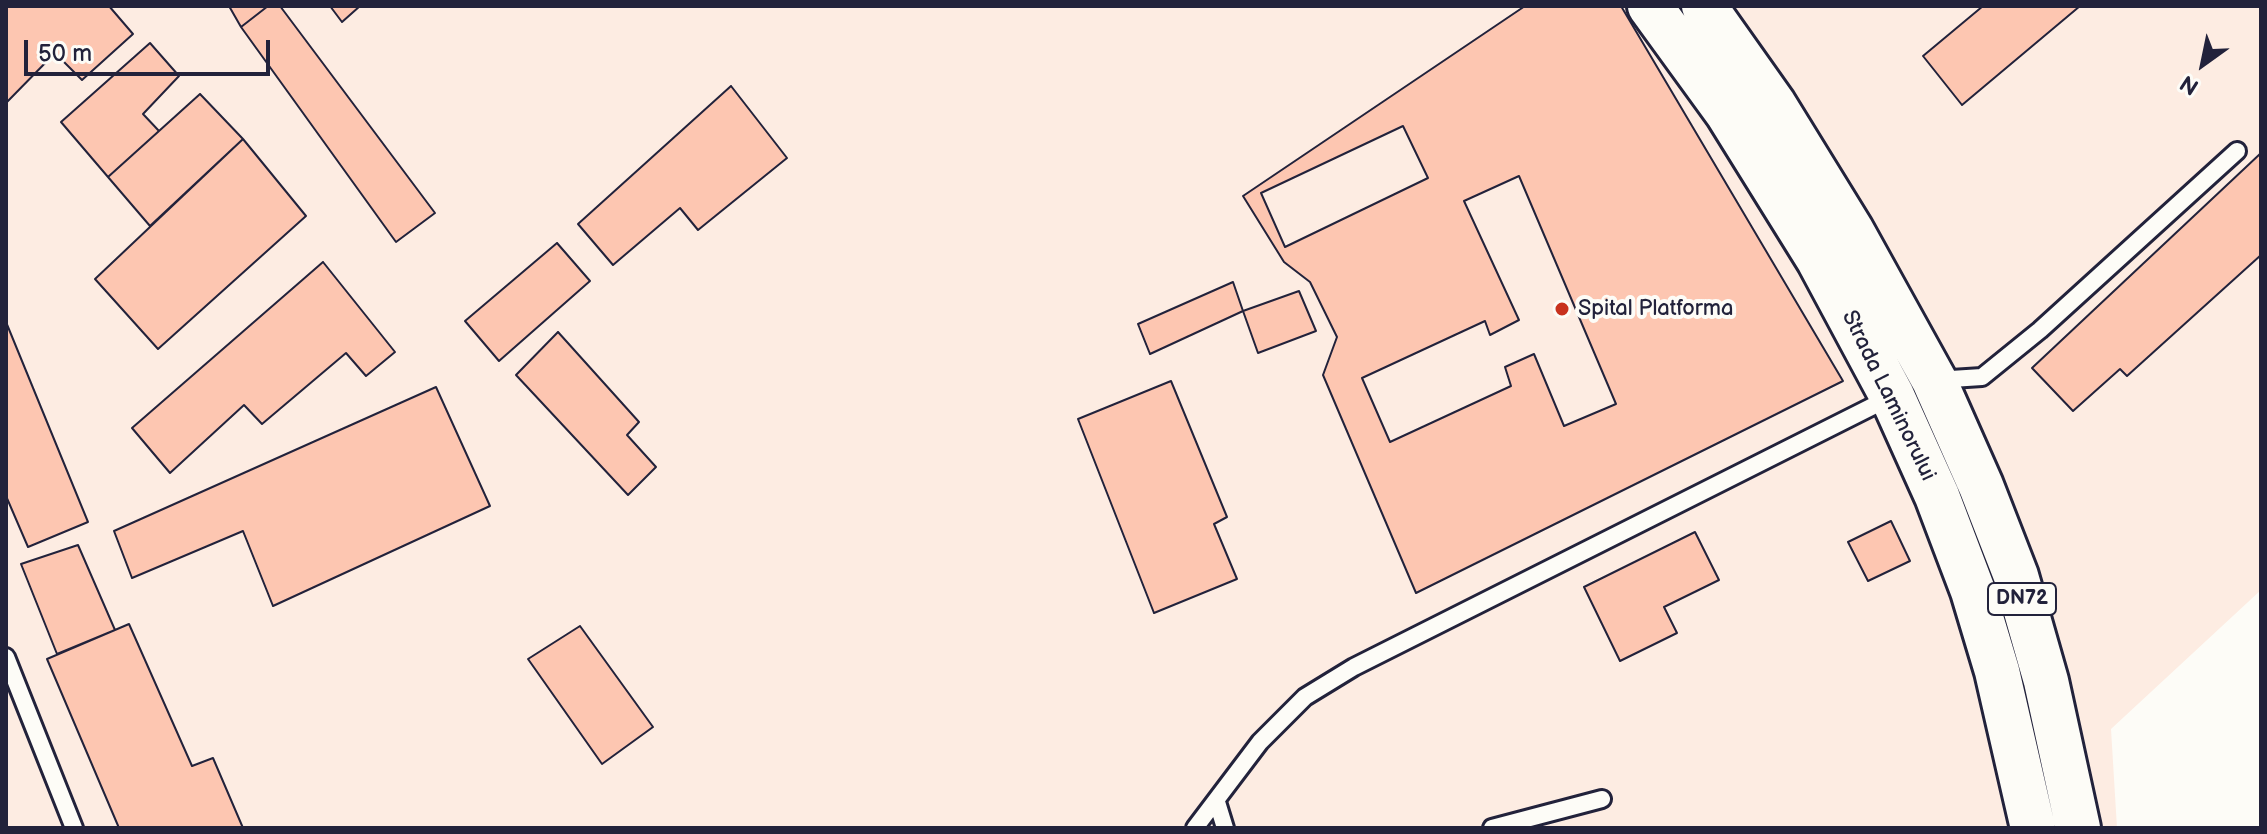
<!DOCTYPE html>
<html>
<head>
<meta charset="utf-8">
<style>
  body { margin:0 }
  #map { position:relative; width:2267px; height:834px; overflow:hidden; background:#fdfcf7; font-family:"Balsamiq Sans",sans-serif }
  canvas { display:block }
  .frame { position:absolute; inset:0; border:8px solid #22223b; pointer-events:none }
  .north { position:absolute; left:2163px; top:24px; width:80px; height:80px; -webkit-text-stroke:6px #fdfcf7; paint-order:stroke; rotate:213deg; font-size:22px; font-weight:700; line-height:32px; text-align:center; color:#22223b }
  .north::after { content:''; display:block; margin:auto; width:28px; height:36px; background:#22223b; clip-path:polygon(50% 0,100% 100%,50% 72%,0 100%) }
  .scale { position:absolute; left:24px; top:40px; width:246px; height:36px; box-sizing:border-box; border:4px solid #22223b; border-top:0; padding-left:10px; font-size:24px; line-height:28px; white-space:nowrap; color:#22223b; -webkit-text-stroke:6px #fdfcf7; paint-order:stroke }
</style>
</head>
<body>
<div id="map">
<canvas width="2267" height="834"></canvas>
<div class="frame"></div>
<div class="north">N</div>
<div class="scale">50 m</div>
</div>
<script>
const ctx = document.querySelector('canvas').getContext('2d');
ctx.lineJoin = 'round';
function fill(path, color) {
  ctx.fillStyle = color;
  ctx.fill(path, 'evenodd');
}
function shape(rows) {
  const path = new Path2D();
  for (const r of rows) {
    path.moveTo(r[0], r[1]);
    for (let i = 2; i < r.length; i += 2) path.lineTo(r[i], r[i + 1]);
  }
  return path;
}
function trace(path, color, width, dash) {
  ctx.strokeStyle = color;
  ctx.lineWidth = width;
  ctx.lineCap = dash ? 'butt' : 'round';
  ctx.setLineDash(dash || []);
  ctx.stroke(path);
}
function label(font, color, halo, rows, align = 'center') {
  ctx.font = font + ' "Balsamiq Sans",sans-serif';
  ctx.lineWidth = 8;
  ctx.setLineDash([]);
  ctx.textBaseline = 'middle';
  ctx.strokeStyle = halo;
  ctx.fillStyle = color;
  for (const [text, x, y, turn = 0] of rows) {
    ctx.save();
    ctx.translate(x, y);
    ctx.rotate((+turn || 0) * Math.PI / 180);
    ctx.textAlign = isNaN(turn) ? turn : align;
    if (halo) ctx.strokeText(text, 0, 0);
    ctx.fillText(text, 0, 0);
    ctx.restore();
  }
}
fill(shape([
  [6,6,2261,6,2261,590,2111,729,2117,828,6,828]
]), '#fdece2');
const building = shape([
  [6,6,109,6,133,34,82,80,55,53,6,103,6,6],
  [229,6,268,6,241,27,229,6],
  [268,6,280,6,435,213,396,242,241,27,268,6],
  [330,6,360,6,342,22,330,6],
  [1525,6,1621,6,1843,381,1416,593,1323,375,1337,337,1310,282,1284,262,1243,196,1525,6],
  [1983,6,2080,6,1962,105,1923,56,1983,6],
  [150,43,179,76,143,114,159,131,108,177,61,122,150,43],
  [731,86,787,158,698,230,680,208,613,265,578,224,731,86],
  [200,94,243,139,150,226,108,177,200,94],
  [1403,126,1428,178,1285,247,1261,193,1403,126],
  [243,139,306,216,158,349,95,279,243,139],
  [2261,153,2261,255,2127,376,2120,369,2073,411,2032,368,2261,153],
  [1519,176,1616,404,1564,426,1534,354,1505,367,1511,386,1390,442,1362,378,1485,321,1490,335,1519,320,1464,201,1519,176],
  [557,243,590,281,499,361,465,321,557,243],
  [323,262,395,352,366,376,346,353,262,424,244,405,170,473,132,428,323,262],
  [1233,282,1243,311,1150,354,1138,324,1233,282],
  [1299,291,1316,331,1258,353,1243,311,1299,291],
  [6,322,88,522,28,547,6,496,6,322],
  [558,332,639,422,627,435,656,467,628,495,516,375,558,332],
  [1171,381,1227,517,1214,524,1237,579,1154,613,1078,419,1171,381],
  [436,387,490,506,273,606,243,531,132,578,114,531,436,387],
  [1891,521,1910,561,1868,581,1848,542,1891,521],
  [1695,532,1719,580,1664,607,1677,633,1620,661,1584,587,1695,532],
  [78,545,115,630,57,654,21,564,78,545],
  [129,624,192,766,213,758,243,828,119,828,47,659,129,624],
  [580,626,653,727,602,764,528,659,580,626]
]);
fill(building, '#fdc6b1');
trace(building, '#22223b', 2);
const lane = shape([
  [1936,380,1982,377,2040,330,2237,151],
  [6,657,74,828],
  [1217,802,1225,828],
  [1195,828,1260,742,1305,697,1354,667,1891,397],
  [1492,828,1602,799]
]);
const primary = shape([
  [1650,6,1727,112,1819,260,1892,396,1937,496,1973,591,1997,671,2033,828],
  [1704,6,1774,105,1851,230,1934,380,1981,486,2016,576,2046,681,2078,828]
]);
trace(lane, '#22223b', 22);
trace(primary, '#22223b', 50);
trace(lane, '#fdfcf7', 16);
trace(primary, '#fdfcf7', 44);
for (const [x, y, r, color] of [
  [1562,309,8,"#c8321e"]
]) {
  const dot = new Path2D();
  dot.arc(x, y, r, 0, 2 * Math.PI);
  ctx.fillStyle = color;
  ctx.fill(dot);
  trace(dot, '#fdfcf7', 3);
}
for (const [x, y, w] of [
  [2022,599,68]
]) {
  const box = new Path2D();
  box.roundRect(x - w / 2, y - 16, w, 32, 6);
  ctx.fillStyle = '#fdfcf7';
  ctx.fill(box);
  trace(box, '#22223b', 2);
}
label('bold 20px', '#22223b', null, [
  ["DN72",2022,599]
]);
label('22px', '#22223b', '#fdfcf7', [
  ["Spital Platforma",1578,309]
], 'left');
label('22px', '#22223b', '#fdfcf7', [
  ["Strada Laminorului",1888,396,64]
]);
</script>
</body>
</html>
